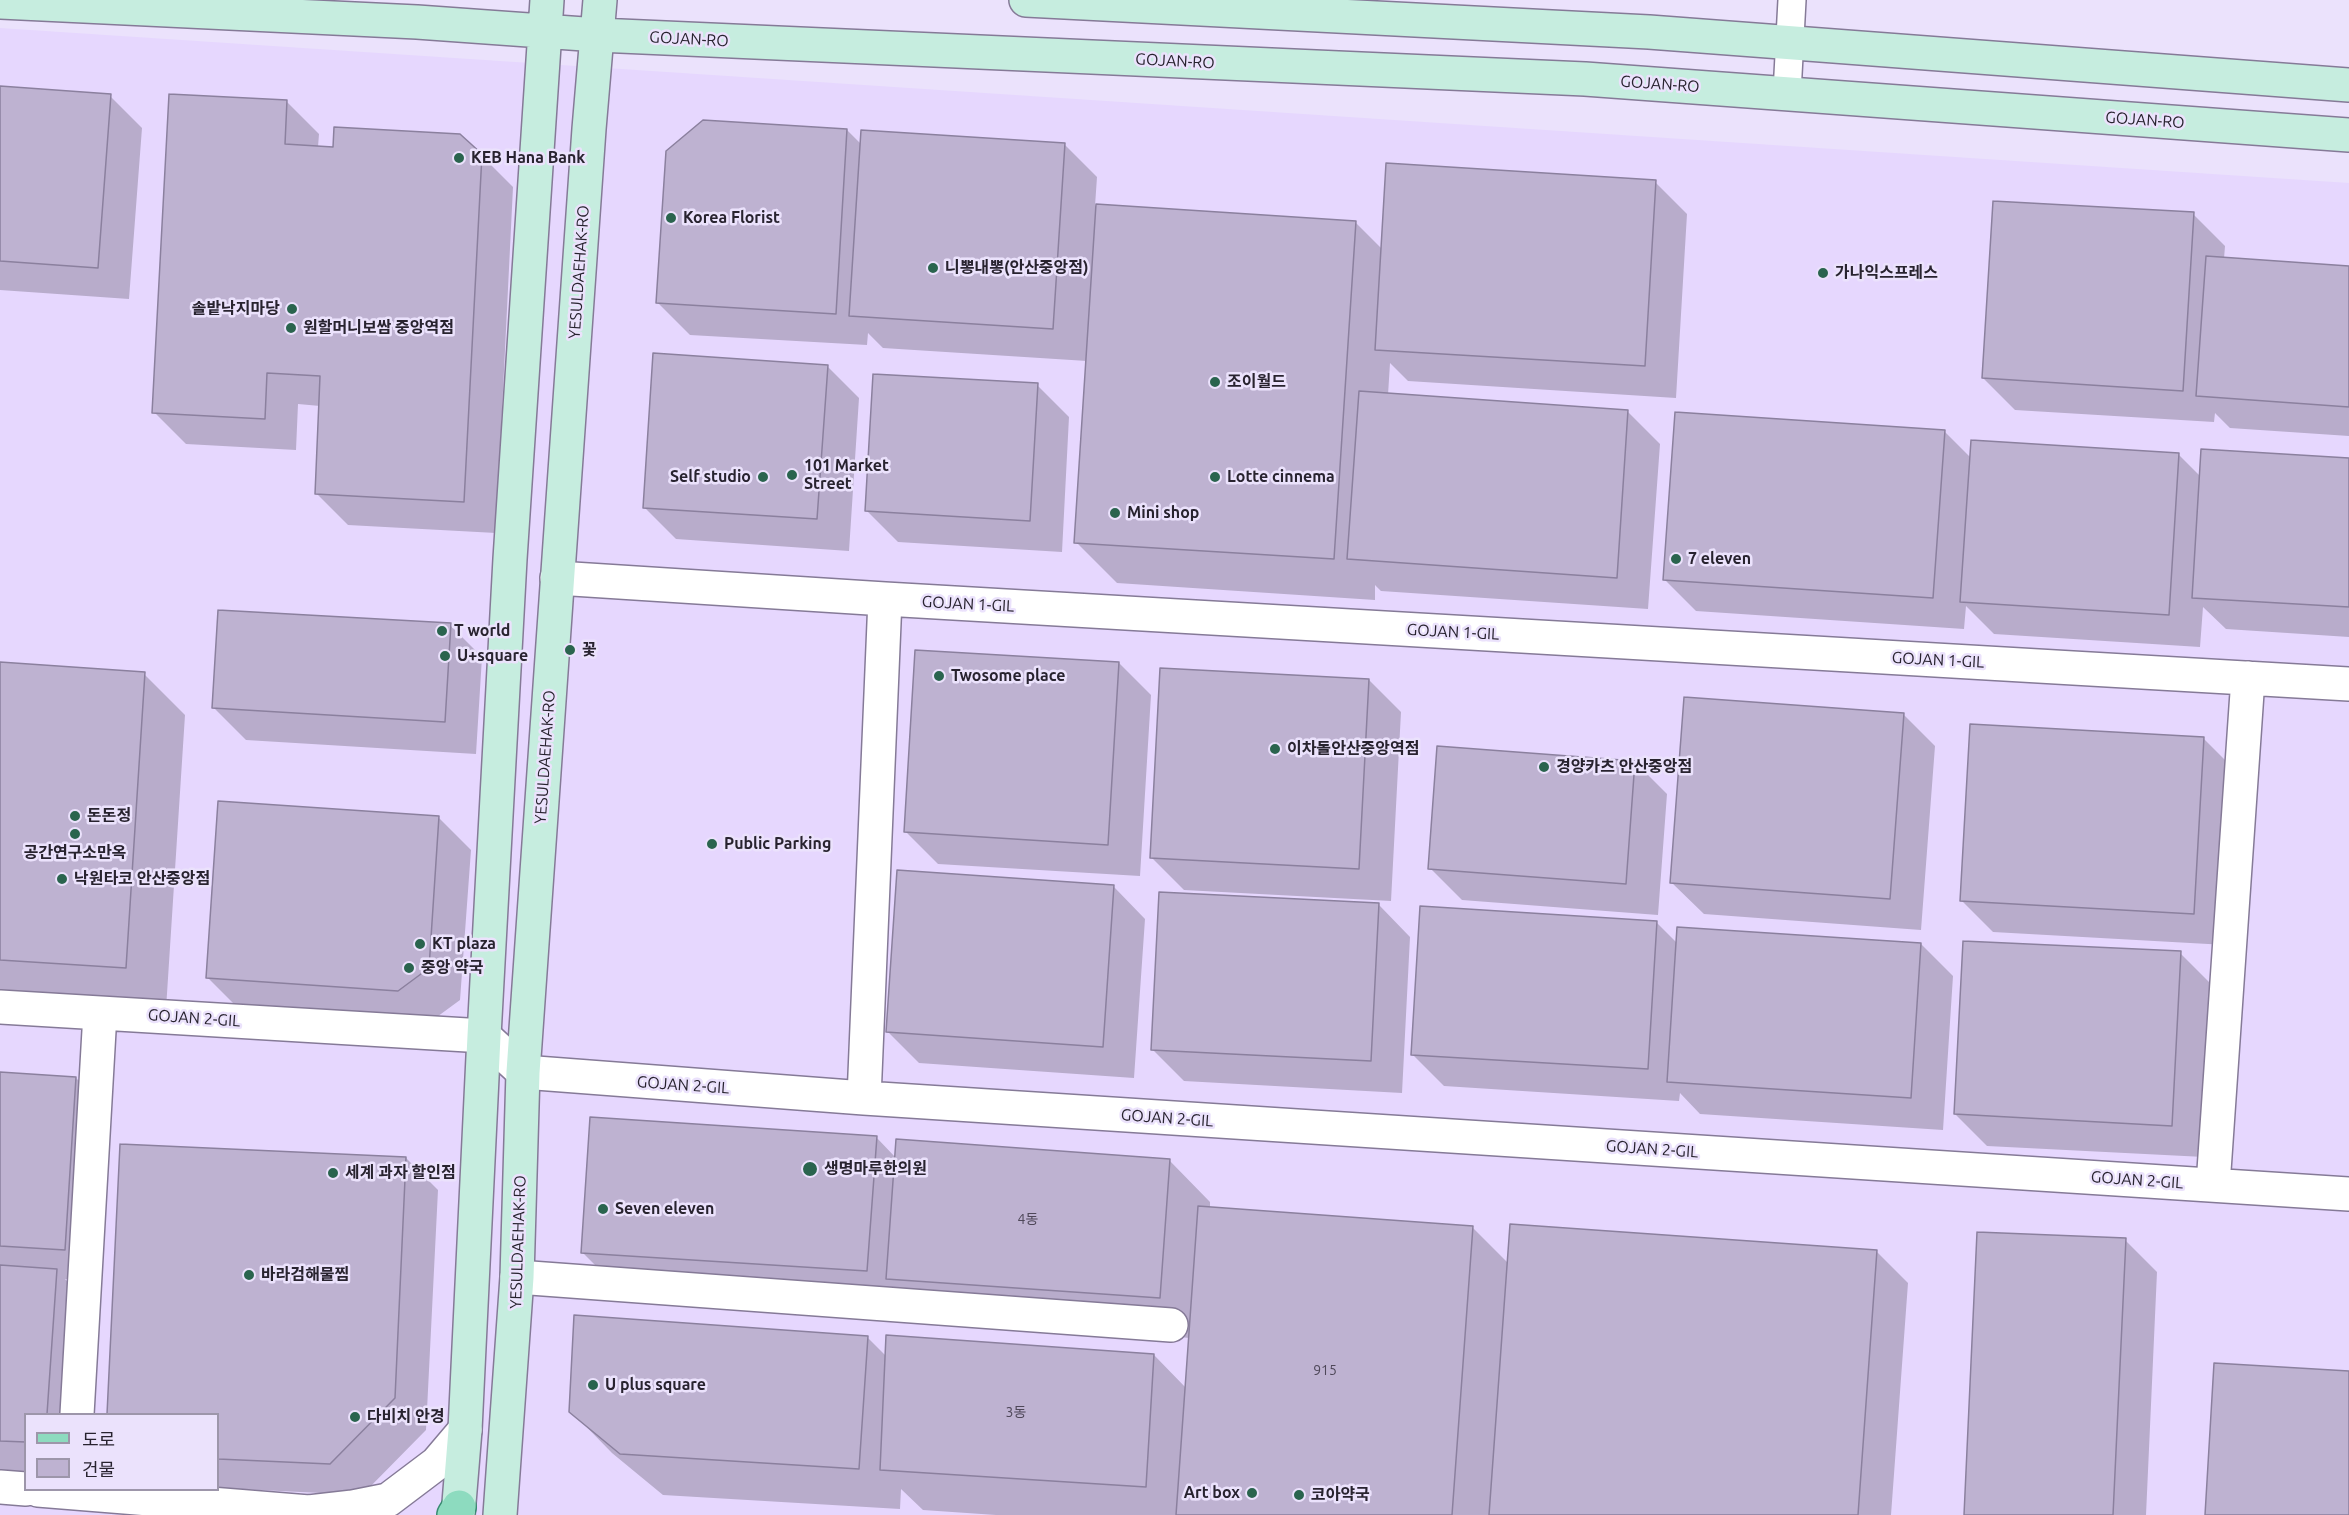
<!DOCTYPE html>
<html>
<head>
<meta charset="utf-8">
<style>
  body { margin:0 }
  #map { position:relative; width:2349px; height:1515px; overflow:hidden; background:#ebe2fc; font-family:Ubuntu,"Noto Sans KR",sans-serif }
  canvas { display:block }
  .legend { position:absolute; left:24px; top:1413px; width:195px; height:78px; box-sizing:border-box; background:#ebe2fc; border:2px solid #9d96aa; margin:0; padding:8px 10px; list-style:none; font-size:18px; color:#28232f }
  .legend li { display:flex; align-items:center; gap:12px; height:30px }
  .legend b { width:30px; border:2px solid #9d96aa }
</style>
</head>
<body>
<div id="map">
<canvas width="2349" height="1515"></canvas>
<ul class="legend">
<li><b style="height:8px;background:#8ddbbf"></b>도로</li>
<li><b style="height:16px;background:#beb2d1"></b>건물</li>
</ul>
</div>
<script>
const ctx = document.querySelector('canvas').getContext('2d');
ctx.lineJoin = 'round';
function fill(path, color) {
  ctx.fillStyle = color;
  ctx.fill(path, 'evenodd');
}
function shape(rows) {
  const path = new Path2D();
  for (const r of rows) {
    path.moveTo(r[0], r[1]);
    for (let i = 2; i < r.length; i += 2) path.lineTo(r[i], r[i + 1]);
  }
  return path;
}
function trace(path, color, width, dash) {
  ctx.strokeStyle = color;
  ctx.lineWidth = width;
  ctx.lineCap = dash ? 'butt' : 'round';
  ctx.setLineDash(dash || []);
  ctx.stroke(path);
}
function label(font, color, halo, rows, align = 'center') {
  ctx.font = font + ' Ubuntu,"Noto Sans KR",sans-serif';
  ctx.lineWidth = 5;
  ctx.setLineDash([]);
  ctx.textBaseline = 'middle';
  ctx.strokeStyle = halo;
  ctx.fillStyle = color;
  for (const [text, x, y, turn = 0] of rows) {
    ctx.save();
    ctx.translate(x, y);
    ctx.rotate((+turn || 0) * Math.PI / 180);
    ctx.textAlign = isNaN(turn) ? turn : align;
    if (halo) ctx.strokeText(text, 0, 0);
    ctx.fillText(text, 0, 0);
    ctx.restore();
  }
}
fill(shape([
  [0,28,2349,183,2349,1515,0,1515],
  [26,1414,218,1414,218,1490,26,1490]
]), '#e6d7fe');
fill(shape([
  [0,88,110,96,142,128,129,299,0,290],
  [287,102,319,134,318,147,481,155,513,187,496,533,348,525,316,493,320,406,298,404,296,450,186,444,154,412],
  [847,130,862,145,1065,145,1097,177,1095,206,1355,222,1382,249,1655,182,1687,214,1676,398,1408,381,1390,363,1388,395,1628,412,1660,444,1648,609,1381,591,1375,585,1375,600,1117,583,1076,542,1087,361,883,348,868,333,867,345,690,335,658,303],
  [2193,214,2225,246,2224,259,2349,267,2349,436,2230,428,2215,413,2214,422,2015,410,1983,378],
  [827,366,859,398,849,551,676,539,644,507],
  [1037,385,1069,417,1062,552,898,542,866,510],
  [1944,431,1971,458,2179,455,2201,477,2349,460,2349,637,2226,629,2203,607,2200,647,1994,634,1966,606,1964,629,1696,611,1664,579],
  [450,625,482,657,476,754,246,740,214,708],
  [1119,663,1151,695,1140,876,938,864,906,832],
  [0,664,144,674,185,715,166,1009,0,998],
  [1369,680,1401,712,1391,901,1184,890,1152,858],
  [1903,714,1935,746,1921,930,1704,914,1672,883],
  [2203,738,2235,770,2226,945,1993,932,1961,900],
  [1635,762,1667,794,1658,915,1462,900,1430,868],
  [439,818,471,850,460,1000,430,1022,239,1009,207,977],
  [1114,887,1145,919,1134,1078,919,1063,887,1031],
  [1379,905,1410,937,1402,1093,1184,1081,1152,1049],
  [1656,922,1677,943,1921,944,1953,976,1943,1130,1700,1114,1680,1093,1679,1101,1444,1086,1412,1054],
  [2180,953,2212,985,2204,1157,1987,1146,1955,1114],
  [0,1073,76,1078,108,1110,97,1281,65,1279,88,1302,81,1414,26,1414,26,1472,0,1470],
  [876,1137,896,1158,1169,1160,1210,1202,1210,1209,1472,1227,1509,1264,1876,1251,1908,1283,1891,1515,996,1515,923,1510,901,1489,900,1509,663,1495,612,1453,571,1411,867,1337,886,1356,1154,1355,1187,1389,1191,1338,929,1320,623,1293,582,1252],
  [121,1145,406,1158,438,1190,426,1430,362,1495,218,1488,218,1414,109,1414],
  [2125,1240,2157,1272,2146,1515,1965,1515]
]), '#0003');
const building = shape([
  [0,86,111,94,98,268,0,261,0,86],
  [169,94,287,100,285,144,333,147,334,127,460,134,482,154,464,502,315,494,320,376,267,373,265,419,152,413,169,94],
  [703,120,847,129,836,314,656,303,666,151,703,120],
  [861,130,1065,143,1053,329,849,316,861,130],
  [1386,163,1656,180,1645,366,1375,350,1386,163],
  [1993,201,2194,212,2183,391,1982,378,1993,201],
  [1096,204,1356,221,1334,559,1074,543,1096,204],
  [2206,256,2349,266,2349,407,2196,396,2206,256],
  [653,353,828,365,817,519,643,508,653,353],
  [873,374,1038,383,1030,521,865,511,873,374],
  [1359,391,1628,410,1617,578,1347,559,1359,391],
  [1675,412,1945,430,1933,598,1663,580,1675,412],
  [1971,440,2179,453,2169,615,1960,602,1971,440],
  [2201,449,2349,458,2349,607,2192,598,2201,449],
  [218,610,451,623,445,722,212,708,218,610],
  [915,650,1119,662,1108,845,904,832,915,650],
  [0,662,145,672,126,968,0,960,0,662],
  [1160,668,1369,679,1359,869,1150,858,1160,668],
  [1684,697,1904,713,1890,899,1670,883,1684,697],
  [1970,724,2204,737,2194,914,1960,901,1970,724],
  [1437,746,1635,761,1626,884,1428,869,1437,746],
  [218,801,439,816,429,968,398,991,206,978,218,801],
  [897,870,1114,885,1103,1047,886,1032,897,870],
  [1159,892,1379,903,1371,1061,1151,1050,1159,892],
  [1420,906,1657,921,1648,1069,1411,1055,1420,906],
  [1677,927,1921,943,1911,1098,1667,1082,1677,927],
  [1963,941,2181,951,2172,1126,1954,1114,1963,941],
  [0,1072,76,1077,65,1250,0,1246,0,1072],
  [590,1117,877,1136,867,1271,581,1253,590,1117],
  [896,1139,1170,1159,1160,1298,886,1279,896,1139],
  [120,1144,406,1157,395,1398,330,1464,218,1459,218,1414,107,1414,120,1144],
  [1198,1206,1473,1226,1452,1515,1176,1515,1198,1206],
  [1510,1224,1877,1250,1858,1515,1489,1515,1510,1224],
  [1977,1232,2126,1238,2113,1515,1964,1515,1977,1232],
  [0,1265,57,1269,47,1414,26,1414,26,1442,0,1441,0,1265],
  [574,1315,868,1336,859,1469,620,1454,569,1412,574,1315],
  [886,1335,1154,1354,1146,1487,880,1470,886,1335],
  [2214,1363,2349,1371,2349,1515,2205,1515,2214,1363]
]);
fill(building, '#beb2d1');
trace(building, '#8b809e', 1.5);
const lane = shape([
  [1787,93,1792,0]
]);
const street = shape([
  [557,578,885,599,2349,684],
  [0,1007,484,1036,523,1072,864,1098,2349,1194],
  [864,1098,885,599],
  [2213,1185,2248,678],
  [517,1277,1171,1325],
  [77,1414,100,1013],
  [0,1487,26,1489],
  [38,1490,309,1512,353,1507,388,1500,437,1463,465,1430]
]);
const secondary = shape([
  [1026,0,1649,32,2349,85],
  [0,2,417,22,598,35,1585,79,2349,135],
  [458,1515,465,1430,484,1036,510,559,547,0],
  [500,1515,517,1277,523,1072,589,129,600,0]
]);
const primary = shape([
  [454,1515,459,1507]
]);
trace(lane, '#857a97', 30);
trace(street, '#857a97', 36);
trace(secondary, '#857a97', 36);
trace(primary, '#388b71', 36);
trace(lane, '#fff', 27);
trace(street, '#fff', 33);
trace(secondary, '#c6eddf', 33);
trace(primary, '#8ddbbf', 33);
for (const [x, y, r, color] of [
  [459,158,6,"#2a644e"],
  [671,218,6,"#2a644e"],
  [933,268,6,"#2a644e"],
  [1823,273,6,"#2a644e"],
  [292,309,6,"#2a644e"],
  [291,328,6,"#2a644e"],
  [1215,382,6,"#2a644e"],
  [792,475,6,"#2a644e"],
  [763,477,6,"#2a644e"],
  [1215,477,6,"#2a644e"],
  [1115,513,6,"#2a644e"],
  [1676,559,6,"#2a644e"],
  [442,631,6,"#2a644e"],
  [570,650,6,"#2a644e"],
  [445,656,6,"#2a644e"],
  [939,676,6,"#2a644e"],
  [1275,749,6,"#2a644e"],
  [1544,767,6,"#2a644e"],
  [75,816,6,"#2a644e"],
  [75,834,6,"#2a644e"],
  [712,844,6,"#2a644e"],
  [62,879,6,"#2a644e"],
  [420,944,6,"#2a644e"],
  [409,968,6,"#2a644e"],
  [810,1169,8,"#2a644e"],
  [333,1173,6,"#2a644e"],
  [603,1209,6,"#2a644e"],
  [249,1275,6,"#2a644e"],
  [593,1385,6,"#2a644e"],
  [355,1417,6,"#2a644e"],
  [1252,1493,6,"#2a644e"],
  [1299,1495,6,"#2a644e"]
]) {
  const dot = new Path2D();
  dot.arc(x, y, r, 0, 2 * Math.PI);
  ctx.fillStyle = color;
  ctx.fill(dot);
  trace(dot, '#ebe2fc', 2);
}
label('14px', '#4e4758', null, [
  ["4동",1028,1219],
  ["915",1325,1370],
  ["3동",1016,1412]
]);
label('16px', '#28232f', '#ebe2fc', [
  ["GOJAN-RO",689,39,3],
  ["GOJAN-RO",1175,61,3],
  ["GOJAN-RO",1660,84,4],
  ["GOJAN-RO",2145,120,4],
  ["YESULDAEHAK-RO",579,272,-86],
  ["GOJAN 1-GIL",968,604,3],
  ["GOJAN 1-GIL",1453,632,3],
  ["GOJAN 1-GIL",1938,660,3],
  ["YESULDAEHAK-RO",545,757,-86],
  ["GOJAN 2-GIL",194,1018,4],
  ["GOJAN 2-GIL",683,1085,4],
  ["GOJAN 2-GIL",1167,1118,4],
  ["GOJAN 2-GIL",1652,1149,4],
  ["GOJAN 2-GIL",2137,1180,4],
  ["YESULDAEHAK-RO",518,1242,-88]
]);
label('bold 16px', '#28232f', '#ebe2fc', [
  ["KEB Hana Bank",471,158],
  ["Korea Florist",683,218],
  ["니뽕내뽕(안산중앙점)",945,268],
  ["가나익스프레스",1835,273],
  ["솔밭낙지마당",280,309,"right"],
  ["원할머니보쌈 중앙역점",303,328],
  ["조이월드",1227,382],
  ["101 Market",804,466],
  ["Street",804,484],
  ["Self studio",751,477,"right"],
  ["Lotte cinnema",1227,477],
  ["Mini shop",1127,513],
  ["7 eleven",1688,559],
  ["T world",454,631],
  ["꽃",582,650],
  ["U+square",457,656],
  ["Twosome place",951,676],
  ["이차돌안산중앙역점",1287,749],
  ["경양카츠 안산중앙점",1556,767],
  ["돈돈정",87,816],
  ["Public Parking",724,844],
  ["공간연구소만옥",75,853,"center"],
  ["낙원타코 안산중앙점",74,879],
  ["KT plaza",432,944],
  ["중앙 약국",421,968],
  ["생명마루한의원",824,1169],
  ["세계 과자 할인점",345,1173],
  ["Seven eleven",615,1209],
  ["바라검해물찜",261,1275],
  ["U plus square",605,1385],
  ["다비치 안경",367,1417],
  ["Art box",1240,1493,"right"],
  ["코아약국",1311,1495]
], 'left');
</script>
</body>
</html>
